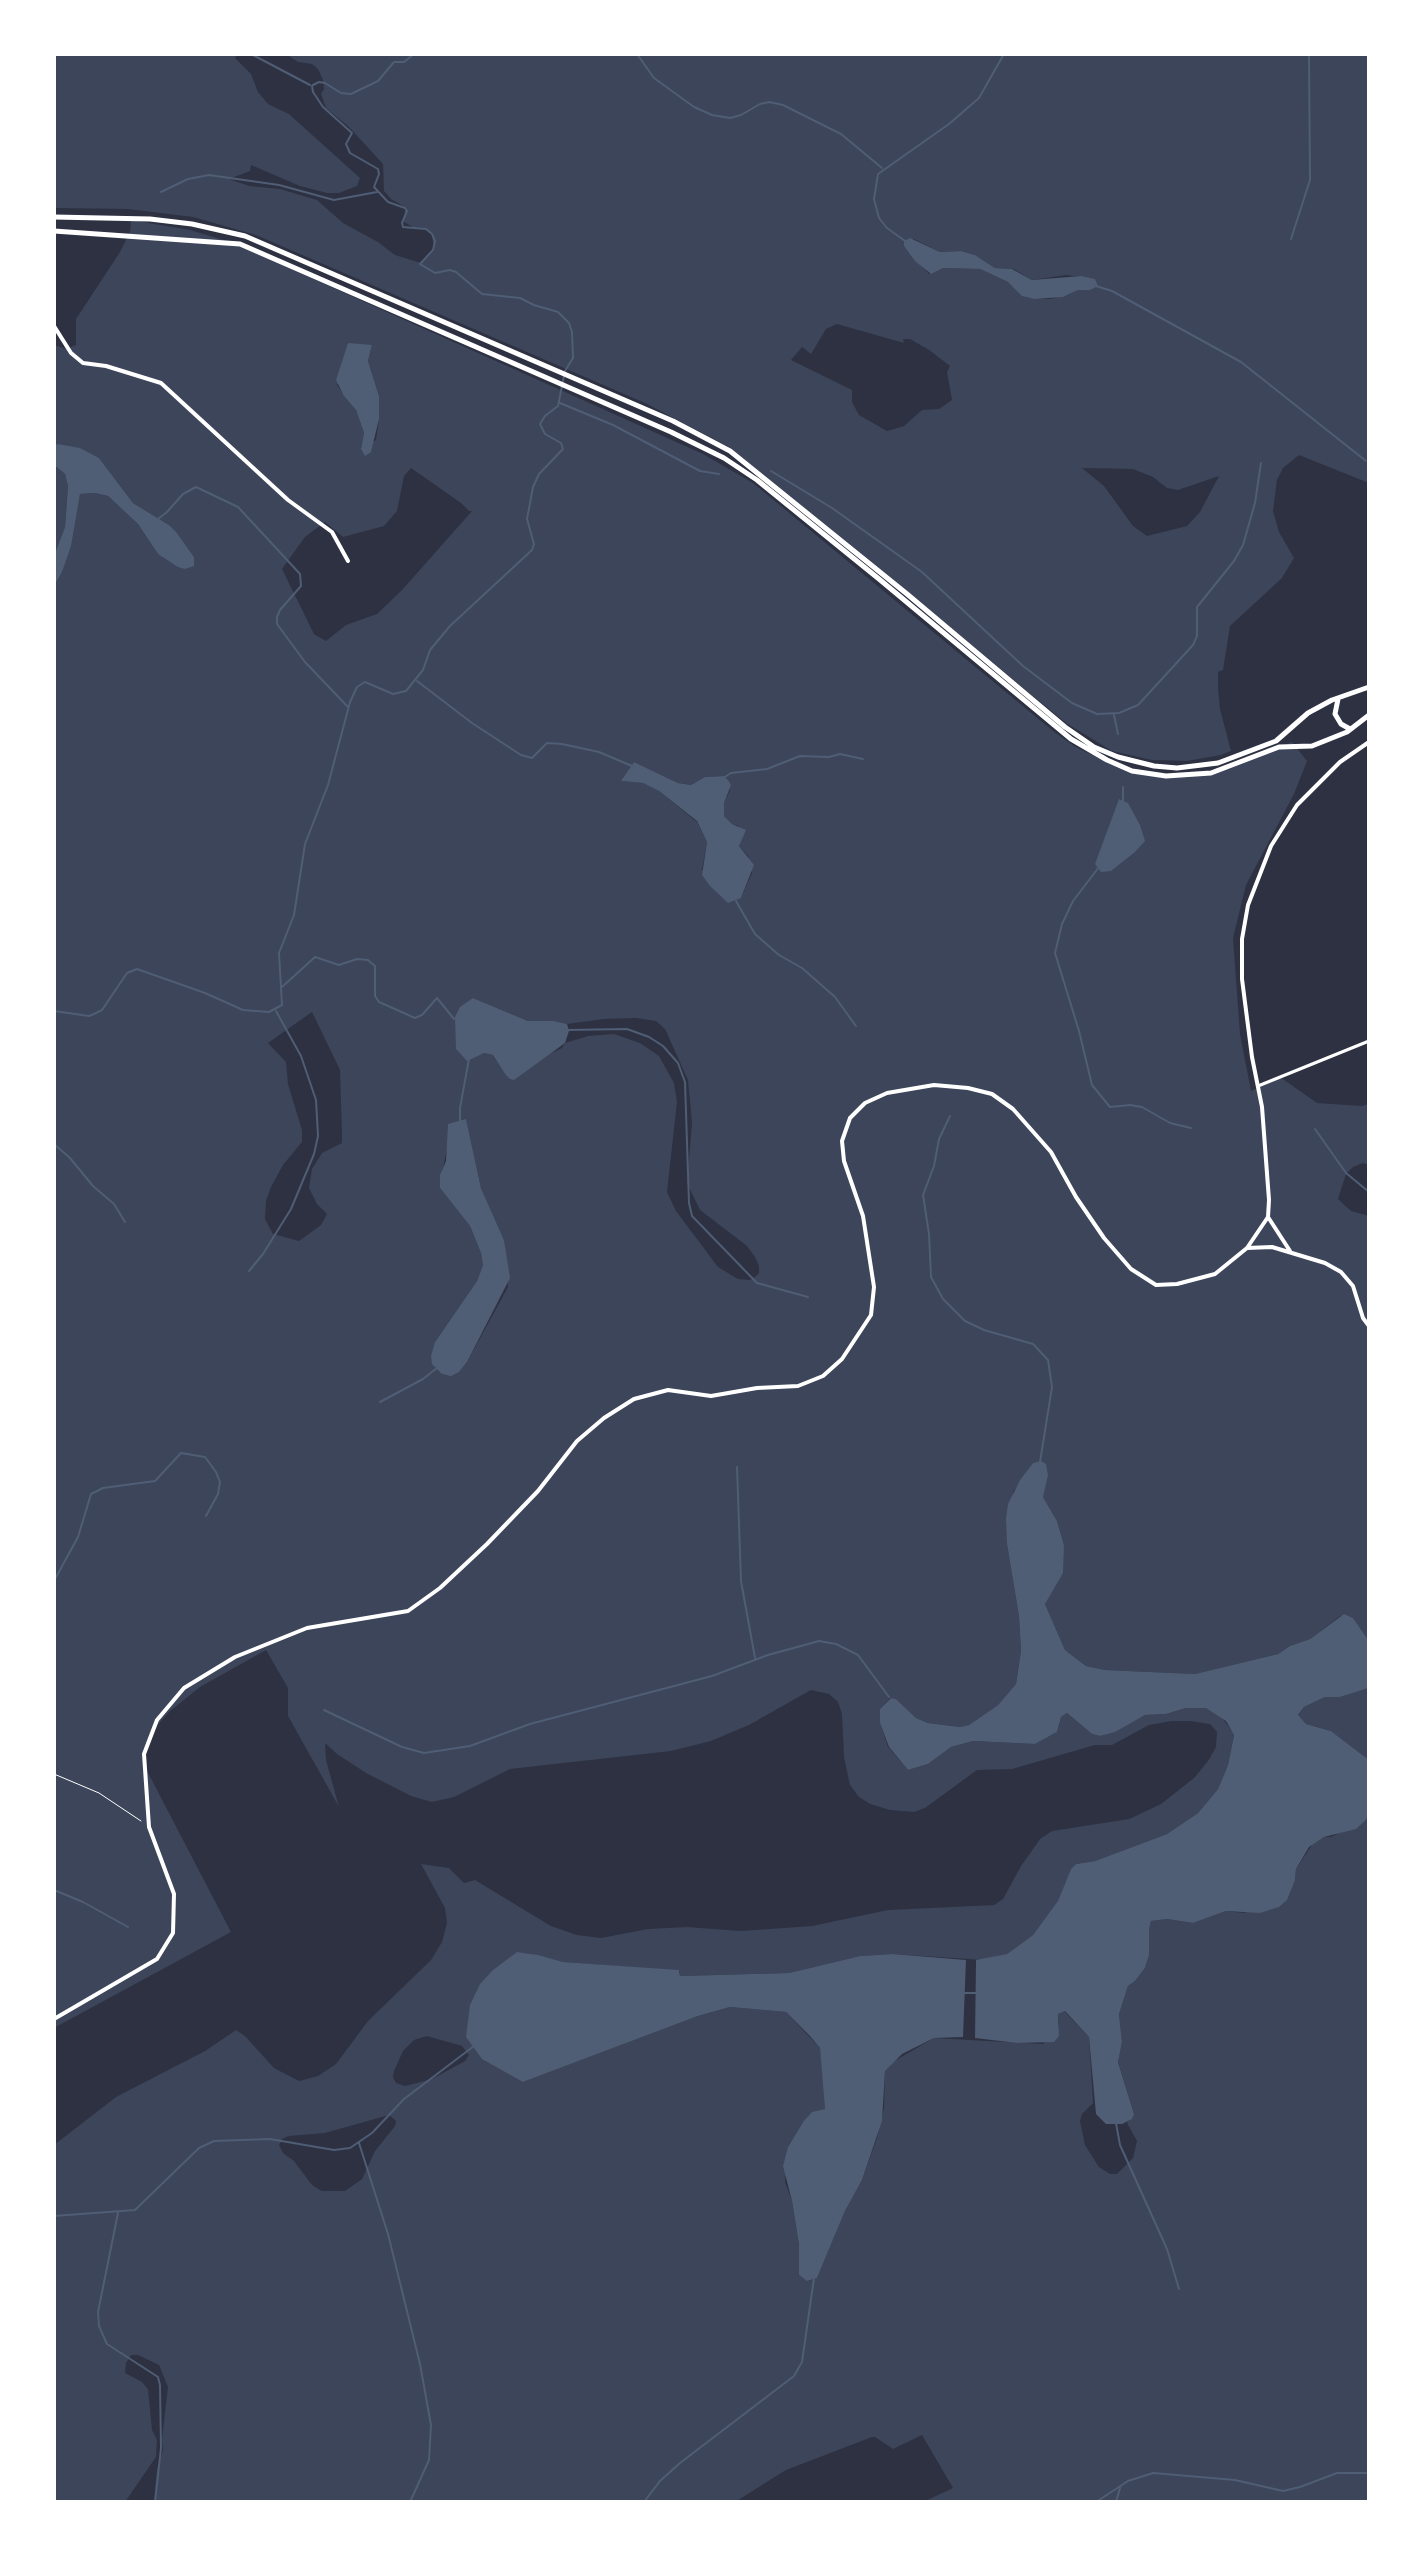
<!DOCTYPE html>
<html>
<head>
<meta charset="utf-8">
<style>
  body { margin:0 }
  #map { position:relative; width:1423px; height:2556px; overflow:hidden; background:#2d3142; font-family:Arial,sans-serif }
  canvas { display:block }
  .frame { position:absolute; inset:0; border:56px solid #fff; pointer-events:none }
</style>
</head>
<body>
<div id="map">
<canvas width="1423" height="2556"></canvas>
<div class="frame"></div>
</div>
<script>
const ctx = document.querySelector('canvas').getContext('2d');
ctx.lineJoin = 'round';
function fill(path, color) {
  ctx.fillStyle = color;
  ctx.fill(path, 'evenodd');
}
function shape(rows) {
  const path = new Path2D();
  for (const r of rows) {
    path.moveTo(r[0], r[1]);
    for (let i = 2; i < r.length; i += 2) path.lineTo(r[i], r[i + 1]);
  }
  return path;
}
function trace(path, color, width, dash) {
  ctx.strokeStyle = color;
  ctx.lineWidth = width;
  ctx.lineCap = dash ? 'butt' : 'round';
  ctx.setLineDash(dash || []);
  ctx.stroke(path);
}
fill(shape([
  [54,54,238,54,235,58,251,74,258,92,268,104,289,114,360,178,357,186,339,193,327,193,300,186,251,165,250,171,229,179,249,186,280,189,317,200,343,223,378,242,395,255,421,263,434,251,432,234,425,228,413,227,404,222,405,207,391,199,384,191,383,164,349,127,326,108,321,94,324,89,323,80,318,69,312,64,298,62,286,54,1369,54,1369,483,1299,455,1283,468,1277,480,1273,511,1279,532,1294,558,1282,578,1230,626,1223,670,1218,672,1218,688,1220,709,1231,751,1221,755,1187,761,1152,760,1112,751,1066,723,727,446,645,403,256,235,193,217,128,209,54,208],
  [914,239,940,252,961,251,975,255,995,268,1014,269,1032,280,1066,275,1095,279,1090,290,1078,290,1067,295,1050,299,1028,298,1008,282,980,269,943,268,929,274,904,246],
  [837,324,904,343,903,339,910,339,929,350,950,366,947,372,952,400,939,409,922,410,904,426,887,431,859,415,852,402,852,390,791,360,802,347,811,354,826,329],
  [1082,468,1133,469,1153,477,1167,488,1178,490,1219,476,1200,512,1187,526,1147,536,1133,526,1104,486],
  [131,220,190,230,231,242,703,454,753,483,1053,731,1074,746,1112,765,1177,776,1206,774,1229,769,1292,742,1307,761,1294,794,1246,885,1233,938,1240,1034,1251,1091,1280,1077,1317,1103,1362,1106,1369,1104,1369,1165,1363,1163,1353,1167,1346,1174,1338,1199,1351,1211,1369,1216,1369,1641,1353,1618,1340,1616,1310,1639,1290,1646,1278,1654,1195,1674,1105,1670,1086,1666,1065,1650,1045,1604,1064,1545,1057,1521,1043,1497,1033,1463,1013,1492,1007,1544,1019,1616,1021,1651,1016,1684,998,1705,969,1725,961,1727,928,1723,916,1718,896,1699,890,1698,880,1709,880,1723,888,1747,908,1770,928,1764,951,1747,973,1741,1035,1744,1057,1732,1061,1717,1067,1713,1092,1734,1100,1736,1145,1715,1166,1714,1186,1708,1206,1708,1220,1715,1234,1734,1228,1765,1218,1789,1198,1813,1167,1834,1095,1861,1076,1864,1071,1869,1059,1901,1033,1935,1007,1954,982,1960,893,1954,860,1956,789,1973,680,1976,680,1971,563,1962,526,1953,523,2082,698,2016,730,2007,786,2012,820,2048,824,2083,825,2109,803,2122,788,2147,785,2182,792,2201,799,2246,799,2275,808,2281,817,2278,845,2211,862,2180,877,2138,884,2108,885,2071,891,2063,934,2038,1043,2044,1059,2025,1058,2014,1064,2011,1089,2037,1093,2103,1082,2114,1080,2121,1085,2145,1099,2167,1110,2174,1117,2174,1133,2158,1137,2141,1127,2123,1134,2114,1118,2061,1122,2042,1119,2014,1128,1986,1135,1981,1145,1968,1149,1955,1149,1928,1151,1921,1167,1919,1193,1923,1226,1911,1245,1913,1295,1880,1296,1869,1314,1842,1324,1837,1331,1837,1366,1820,1369,1813,1369,2502,923,2502,953,2488,922,2435,893,2449,875,2437,872,2437,786,2470,735,2502,154,2502,157,2469,163,2450,162,2439,168,2387,159,2365,138,2355,131,2355,126,2363,125,2373,142,2382,148,2389,152,2430,157,2440,156,2457,125,2502,54,2502,54,2145,116,2097,205,2051,236,2030,245,2036,274,2068,299,2081,318,2076,336,2064,368,2021,431,1960,442,1942,447,1923,445,1908,421,1864,449,1868,464,1883,475,1880,551,1926,577,1935,601,1938,648,1929,687,1927,741,1931,812,1926,888,1910,994,1905,1003,1899,1021,1866,1040,1839,1052,1831,1129,1819,1161,1804,1194,1778,1208,1761,1216,1747,1217,1732,1210,1724,1190,1721,1172,1721,1149,1725,1112,1745,1095,1745,1012,1769,977,1770,925,1808,914,1812,890,1810,870,1804,859,1797,850,1785,844,1757,842,1714,838,1702,829,1694,811,1690,749,1725,711,1741,671,1751,510,1769,454,1797,432,1802,411,1796,366,1773,337,1754,325,1743,326,1760,339,1807,288,1716,288,1688,266,1650,200,1687,169,1712,154,1729,147,1745,144,1765,231,1932,54,2028,54,586,62,572,80,494,95,493,108,496,138,524,158,554,194,557,169,525,133,503,99,458,58,444,54,445,54,345,67,349,76,345,76,319,120,252,130,232],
  [372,345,368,361,379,396,379,419,376,440,361,449,364,433,356,410,337,385],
  [411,468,461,503,469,511,472,511,402,590,377,614,346,625,326,641,314,634,282,569,305,537,325,522,343,537,384,526,397,511,404,476],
  [634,762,678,783,691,785,705,777,723,776,728,780,730,790,724,803,724,816,732,824,739,826,739,846,748,856,752,873,741,898,702,870,707,842,697,822,659,791,643,783,622,781],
  [473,998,528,1021,554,1021,567,1024,604,1019,636,1018,656,1021,665,1029,688,1080,692,1123,687,1183,700,1210,747,1246,755,1257,759,1266,759,1273,755,1277,750,1280,738,1279,718,1267,676,1211,667,1192,677,1102,674,1083,659,1056,640,1043,614,1034,588,1036,565,1043,562,1048,505,1074,493,1055,484,1053],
  [312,1012,340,1070,342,1135,342,1143,322,1153,312,1169,309,1188,317,1204,327,1214,321,1225,299,1241,273,1234,265,1219,266,1201,271,1187,283,1165,302,1142,302,1130,288,1084,286,1062,268,1043],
  [466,1120,481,1188,504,1240,508,1287,467,1362,459,1372,451,1375,442,1374,435,1342,477,1281,483,1265,481,1253,470,1226,440,1188,440,1181,448,1145],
  [427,2036,462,2046,469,2055,465,2061,432,2079,405,2086,396,2083,393,2077,394,2071,403,2051,414,2040],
  [389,2115,396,2121,395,2126,375,2151,362,2179,345,2191,322,2191,312,2185,294,2161,283,2153,279,2145,282,2139,289,2136,325,2133],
  [54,465,65,474,68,486,65,527,54,556],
  [1369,1686,1369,1760,1331,1731,1306,1724,1298,1716,1304,1707,1325,1697,1340,1697]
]), '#3c4559');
fill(shape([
  [910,238,940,252,961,251,975,255,995,268,1012,269,1032,280,1081,276,1095,279,1098,286,1090,290,1078,290,1063,297,1034,299,1022,296,1008,282,980,269,943,268,931,274,915,261,904,246,904,241],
  [348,343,372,345,368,361,379,396,379,419,371,452,365,456,361,449,364,433,356,410,344,396,336,380],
  [58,444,80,448,99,458,133,503,169,525,176,532,194,557,194,566,185,569,178,567,158,554,138,524,108,496,95,493,80,494,71,546,62,572,54,586,54,556,65,527,68,486,65,474,54,465,54,445],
  [634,762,678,783,691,785,705,777,724,776,728,780,731,785,724,803,724,816,732,824,746,830,739,846,754,865,741,898,728,903,710,886,702,875,707,842,697,821,659,791,643,783,621,781],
  [1119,799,1128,803,1140,825,1145,841,1135,852,1111,871,1101,872,1095,864],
  [473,998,528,1021,554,1021,567,1024,569,1031,565,1043,514,1080,510,1079,505,1074,493,1055,484,1053,467,1061,456,1049,455,1017,460,1007],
  [466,1119,481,1188,504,1240,510,1278,467,1362,459,1372,451,1376,442,1374,432,1364,431,1356,435,1342,477,1281,483,1265,481,1253,470,1226,440,1188,440,1175,446,1161,448,1124],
  [1041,1461,1046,1464,1048,1475,1043,1497,1057,1521,1064,1545,1063,1573,1045,1604,1065,1650,1086,1666,1105,1670,1195,1674,1278,1654,1290,1646,1310,1639,1344,1614,1353,1618,1369,1641,1368,1688,1340,1697,1325,1697,1304,1707,1298,1715,1306,1724,1331,1731,1369,1760,1369,1813,1366,1820,1356,1829,1324,1837,1309,1847,1296,1869,1295,1880,1287,1900,1279,1907,1260,1913,1226,1911,1193,1923,1167,1919,1151,1921,1149,1929,1149,1955,1145,1968,1135,1981,1128,1986,1119,2014,1122,2042,1118,2062,1134,2114,1132,2119,1122,2124,1106,2124,1096,2114,1089,2037,1065,2011,1058,2014,1059,2036,1054,2042,1017,2043,975,2038,976,1960,1007,1954,1033,1935,1058,1901,1071,1869,1076,1864,1095,1861,1167,1834,1198,1813,1218,1789,1228,1765,1234,1735,1226,1721,1206,1708,1186,1708,1166,1714,1145,1715,1115,1732,1100,1736,1092,1734,1067,1713,1061,1717,1057,1732,1035,1744,973,1741,951,1747,928,1764,908,1770,889,1747,880,1723,880,1709,891,1698,896,1699,916,1718,928,1723,960,1727,969,1725,998,1705,1016,1684,1021,1651,1019,1616,1007,1544,1006,1518,1008,1504,1020,1480,1033,1463],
  [517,1952,538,1955,563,1962,679,1970,680,1976,789,1973,860,1956,893,1954,966,1960,963,2037,934,2038,902,2054,885,2071,882,2121,862,2180,845,2211,817,2278,807,2281,799,2275,799,2245,792,2201,783,2166,788,2147,803,2122,812,2112,825,2109,820,2048,809,2035,786,2012,730,2007,698,2016,523,2082,482,2059,466,2037,470,2005,480,1984,493,1970]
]), '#4f5d75');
trace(shape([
  [251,54,310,85],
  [637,54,654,78,694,107,712,115,730,118,741,115,760,104,769,102,783,105,841,134,882,168],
  [313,85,319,82,325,83,341,93,351,94,378,81,394,62,404,62,414,54],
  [161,192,188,179,209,175,279,185,334,200,377,192],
  [1291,239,1310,180,1309,54],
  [905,241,887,228,879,218,874,199,878,174,949,124,979,98,1004,54],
  [1096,286,1112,291,1241,362,1366,461],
  [560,403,613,425,700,471,719,474],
  [771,471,832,508,922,572,1023,666,1072,703,1097,714,1119,713,1138,705,1193,645,1197,636,1197,607,1234,561,1243,545,1255,503,1261,463],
  [158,519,167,512,183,494,196,487,238,507,300,574,301,586,280,610,277,617,277,624,305,662,348,707],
  [417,681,472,723,521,755,532,758,547,743,562,744,599,752,632,766],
  [1114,715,1118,734],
  [723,778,731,773,767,769,800,756,829,757,840,754,863,759],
  [1123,803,1123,787],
  [1099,867,1073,901,1062,924,1055,953,1079,1031,1092,1085,1110,1107,1130,1105,1142,1107,1170,1123,1191,1128],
  [736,901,755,934,779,955,802,968,835,997,856,1026],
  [282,987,315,957,339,965,357,959,368,960,375,966,375,996,379,1002,415,1018,422,1015,437,998,454,1019],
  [54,1011,89,1016,94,1014,102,1010,127,973,137,969,205,993,243,1010,269,1012,282,1005,279,953,294,915,305,844,328,785,350,702,357,687,365,682,393,694,406,691,423,670,430,650,450,626,532,550,534,544,527,519,533,487,539,474,563,449,561,443,545,434,540,424,545,416,558,406,565,371,573,358,572,332,569,323,558,312,534,305,520,298,482,294,456,272,450,270,435,273,420,264,433,250,435,241,432,234,426,229,403,227,402,223,407,211,405,208,388,202,374,187,379,174,378,169,350,153,346,144,352,133,323,107,313,92,312,86],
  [566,1030,627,1029,649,1037,663,1046,678,1063,685,1082,689,1203,692,1216,757,1283,808,1297],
  [950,1116,939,1139,934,1166,923,1195,929,1234,931,1277,943,1299,965,1321,984,1330,1033,1344,1048,1360,1052,1387,1040,1462],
  [460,1123,460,1108,469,1059],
  [1315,1129,1346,1173,1369,1192],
  [54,1144,70,1158,93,1186,114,1204,125,1222],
  [249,1271,263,1254,291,1209,314,1154,318,1136,316,1100,301,1056,276,1011],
  [380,1402,423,1379,437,1368],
  [737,1467,741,1581,755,1658],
  [54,1581,78,1537,91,1494,103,1488,155,1481,181,1453,205,1457,216,1472,220,1482,218,1494,206,1516],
  [324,1710,402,1747,424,1753,470,1746,530,1724,712,1676,768,1655,819,1641,836,1644,858,1655,889,1697],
  [54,1890,83,1902,128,1927],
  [963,1993,976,1993],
  [1116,2123,1120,2145,1167,2249,1179,2289],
  [359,2143,388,2234,420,2364,431,2425,429,2460,410,2502],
  [118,2213,98,2312,99,2326,107,2344,158,2377,160,2385,161,2448,155,2502],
  [54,2216,135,2210,199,2148,214,2141,270,2139,334,2150,350,2148,372,2133,404,2099,474,2046],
  [644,2502,660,2481,680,2463,794,2376,802,2362,814,2278],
  [1096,2502,1128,2481,1153,2473,1235,2480,1283,2491,1300,2487,1337,2473,1369,2473],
  [1116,2502,1120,2488]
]), '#4f5d75', 2);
trace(shape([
  [54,1774,99,1793,141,1821]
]), '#fff', 1);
trace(shape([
  [1258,1086,1369,1041]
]), '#fff', 3);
trace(shape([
  [1369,288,1369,308],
  [54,326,71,353,83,363,106,366,161,383,288,500,332,532,348,561],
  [1268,1217,1290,1251],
  [1247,1248,1272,1247,1325,1263,1341,1272,1353,1286,1363,1318,1369,1326],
  [54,2019,157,1959,173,1933,174,1894,149,1827,144,1754,157,1720,184,1688,235,1657,307,1628,408,1611,440,1588,487,1544,538,1491,577,1441,604,1418,634,1399,668,1390,711,1396,757,1388,798,1386,823,1376,842,1359,871,1315,874,1287,863,1216,844,1161,842,1141,850,1118,865,1103,887,1093,934,1085,968,1088,992,1094,1013,1109,1051,1152,1076,1197,1104,1238,1131,1269,1156,1285,1177,1284,1215,1274,1247,1248,1268,1217,1269,1200,1262,1107,1252,1057,1242,979,1242,939,1248,905,1271,846,1297,805,1340,762,1369,742]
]), '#fff', 4);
trace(shape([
  [54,217,150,219,192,224,245,236,673,421,730,451,907,594,1065,727,1094,747,1118,757,1154,766,1177,768,1218,763,1276,741,1308,713,1332,700,1369,687],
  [54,231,240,244,671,432,724,458,757,480,879,579,1071,739,1107,760,1132,771,1166,776,1211,773,1279,747,1312,746,1347,732,1369,715],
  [1338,699,1335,714,1341,724,1350,729]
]), '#fff', 5);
</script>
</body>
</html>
